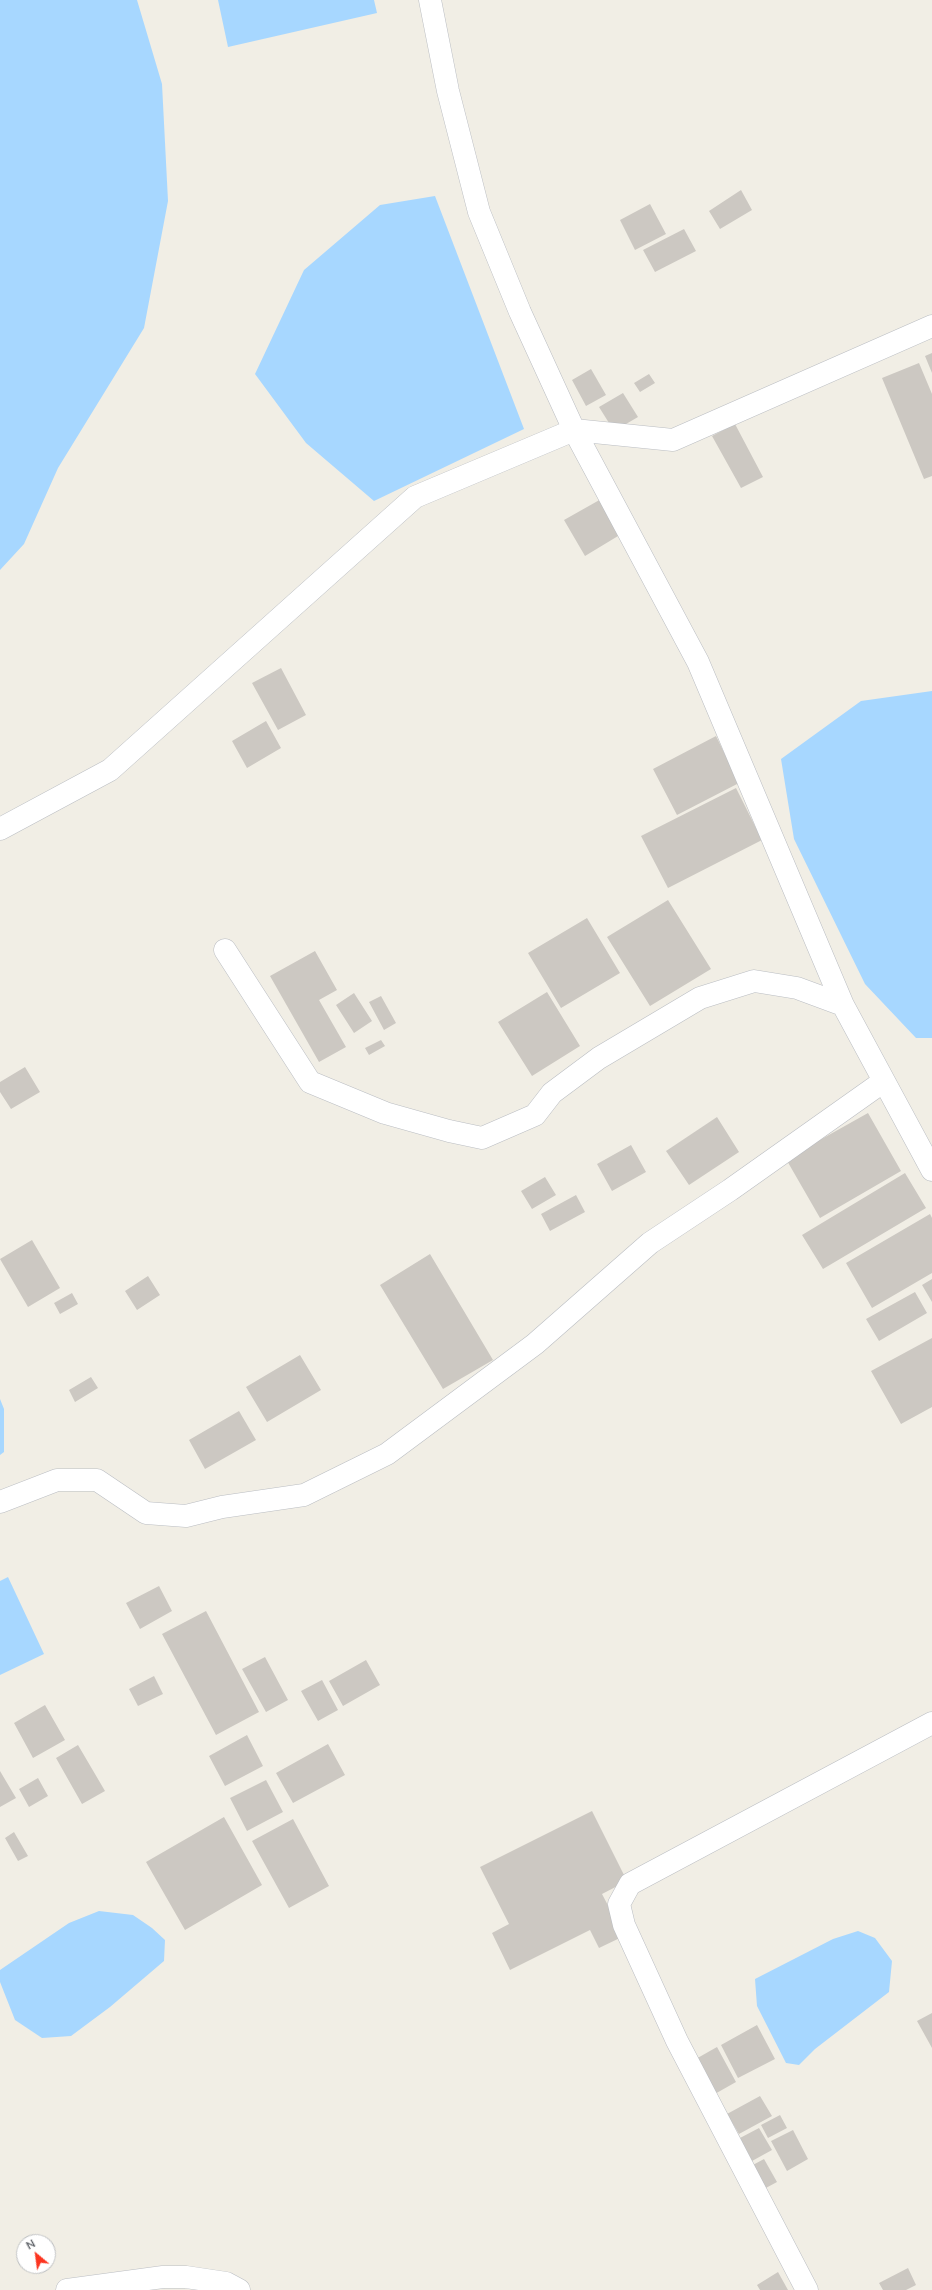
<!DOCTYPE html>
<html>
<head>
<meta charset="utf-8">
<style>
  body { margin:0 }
  #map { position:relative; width:932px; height:2290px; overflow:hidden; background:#f1eee5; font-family:Mulish,sans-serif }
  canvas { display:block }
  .north { position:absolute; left:16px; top:2234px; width:40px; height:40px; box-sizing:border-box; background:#fff; border:1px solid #bec0c2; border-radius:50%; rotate:331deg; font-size:11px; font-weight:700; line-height:16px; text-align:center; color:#5d6167 }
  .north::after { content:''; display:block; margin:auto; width:14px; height:18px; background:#fc3520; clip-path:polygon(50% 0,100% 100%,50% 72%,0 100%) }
</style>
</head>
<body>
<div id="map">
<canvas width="932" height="2290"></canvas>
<div class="north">N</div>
</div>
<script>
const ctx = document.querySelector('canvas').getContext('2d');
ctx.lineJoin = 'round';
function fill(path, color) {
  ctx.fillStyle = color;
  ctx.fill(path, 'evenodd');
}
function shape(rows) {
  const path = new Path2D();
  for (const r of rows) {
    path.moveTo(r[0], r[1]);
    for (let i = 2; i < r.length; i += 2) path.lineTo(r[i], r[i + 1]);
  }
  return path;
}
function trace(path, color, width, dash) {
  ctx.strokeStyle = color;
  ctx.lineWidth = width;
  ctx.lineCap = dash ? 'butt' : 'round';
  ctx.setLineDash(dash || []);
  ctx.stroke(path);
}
fill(shape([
  [0,0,137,0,162,84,168,201,144,328,58,468,24,544,0,570],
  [218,0,374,0,377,13,228,47],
  [435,196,524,429,374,501,306,443,255,374,304,270,380,205],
  [932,691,932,1038,916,1038,865,984,794,839,781,759,861,701],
  [0,1399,4,1409,4,1452,0,1455],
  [8,1577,44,1654,0,1675,0,1581],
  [99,1911,133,1915,152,1928,165,1940,164,1961,110,2007,71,2036,42,2038,15,2020,0,1982,0,1970,69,1923],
  [858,1931,875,1938,892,1961,889,1992,815,2049,799,2065,786,2063,757,2006,755,1979,833,1939]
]), '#a7d7ff');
fill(shape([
  [741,190,752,210,720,229,709,211],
  [650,204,666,234,635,250,620,220],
  [684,229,696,251,655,272,643,250],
  [932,353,932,373,925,356],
  [919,363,932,394,932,476,924,479,882,378],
  [591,369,606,395,586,406,572,380],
  [649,374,655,383,640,392,634,383],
  [623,393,638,417,614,431,599,407],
  [735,424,763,477,741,488,712,436],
  [603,498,623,533,585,556,564,520],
  [281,668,306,715,278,730,252,683],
  [266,721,281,748,247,768,232,741],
  [716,736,739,783,677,815,653,769],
  [736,788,762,840,668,888,641,836],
  [668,900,711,969,650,1006,607,937],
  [587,918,620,973,561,1008,528,953],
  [315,951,337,990,319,1000,346,1047,319,1062,270,976],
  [547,992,580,1046,532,1076,498,1022],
  [354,993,372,1021,354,1033,336,1005],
  [381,996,396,1023,384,1030,369,1002],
  [381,1040,385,1046,369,1055,365,1048],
  [25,1067,40,1092,11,1109,0,1092,0,1082],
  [868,1113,901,1171,820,1218,786,1159],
  [717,1117,739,1152,689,1185,666,1151],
  [631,1145,646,1172,612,1191,597,1164],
  [905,1173,926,1208,823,1269,802,1235],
  [545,1177,556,1195,532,1209,521,1191],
  [576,1195,585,1212,550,1231,541,1214],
  [930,1214,932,1218,932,1273,872,1308,846,1263],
  [32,1240,60,1288,28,1307,0,1259],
  [430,1254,493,1360,443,1389,380,1285],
  [148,1276,160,1295,137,1310,125,1291],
  [932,1279,932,1302,922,1285],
  [915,1292,927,1313,879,1341,866,1319],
  [72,1293,78,1304,60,1314,54,1303],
  [932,1338,932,1407,901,1424,871,1371],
  [300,1355,321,1390,267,1422,246,1387],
  [91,1377,98,1388,75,1402,69,1390],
  [239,1411,256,1440,205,1469,189,1440],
  [159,1586,172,1611,140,1629,126,1603],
  [206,1611,259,1712,216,1735,162,1634],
  [265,1657,288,1700,266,1712,242,1669],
  [366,1660,380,1685,343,1706,329,1681],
  [154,1676,163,1694,138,1706,129,1689],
  [322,1680,338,1710,318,1721,301,1691],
  [45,1705,65,1740,33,1758,14,1723],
  [247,1735,263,1766,225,1786,209,1756],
  [328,1744,345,1775,293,1803,276,1773],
  [78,1745,105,1791,82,1804,56,1758],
  [0,1771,16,1798,0,1807],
  [38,1778,48,1796,29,1807,19,1789],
  [266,1780,283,1812,247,1831,230,1798],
  [592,1811,627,1881,602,1894,624,1936,599,1948,590,1930,510,1970,492,1933,509,1924,480,1867],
  [224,1817,262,1885,185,1930,146,1862],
  [293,1819,329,1886,289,1908,252,1841],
  [14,1832,28,1856,18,1861,5,1838],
  [932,2013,932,2048,917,2021],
  [757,2025,775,2059,738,2078,721,2045],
  [717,2047,736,2082,713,2095,694,2060],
  [760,2096,772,2116,739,2134,727,2114],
  [780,2115,787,2128,768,2138,761,2125],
  [759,2128,772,2150,752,2161,740,2138],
  [793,2130,808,2159,787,2171,771,2141],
  [764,2159,777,2182,764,2189,751,2166],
  [908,2268,916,2285,906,2290,883,2290,879,2283],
  [778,2272,788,2290,760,2290,757,2285]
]), '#ccc8c2');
const street = shape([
  [430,0,448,91,479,212,520,312,574,430,698,662,843,1005,932,1170],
  [0,829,110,770,415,497,574,430,673,440,932,326],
  [225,950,310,1082,385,1113,449,1131,482,1138,535,1115,552,1093,599,1058,700,998,754,981,797,988,843,1005],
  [0,1502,57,1480,97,1480,146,1513,186,1516,222,1507,304,1495,387,1454,535,1344,650,1243,730,1190,884,1081],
  [67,2290,163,2277,186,2277,226,2283,239,2290],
  [807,2290,677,2041,624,1925,619,1904,630,1884,932,1723]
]);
trace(street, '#babdc2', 23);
trace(street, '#fff', 22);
</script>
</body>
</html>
